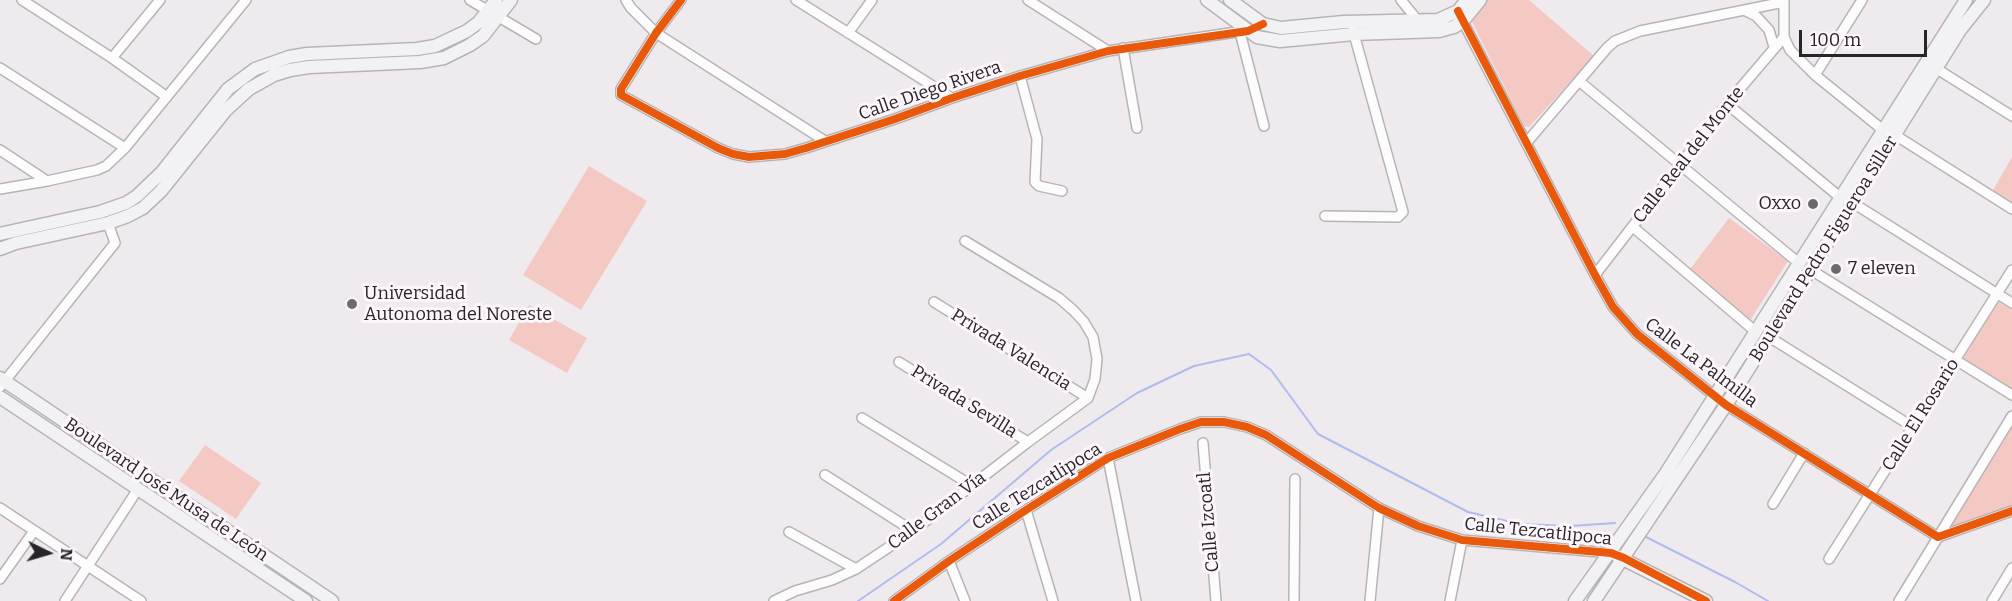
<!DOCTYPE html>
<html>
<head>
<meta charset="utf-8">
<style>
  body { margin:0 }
  #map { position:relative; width:2012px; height:601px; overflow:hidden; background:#eeeaed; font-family:Bitter,serif }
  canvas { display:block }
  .north { position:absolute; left:18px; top:523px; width:60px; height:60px; -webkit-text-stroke:4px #fdf5fc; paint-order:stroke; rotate:95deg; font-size:16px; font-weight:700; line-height:24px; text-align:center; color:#282528 }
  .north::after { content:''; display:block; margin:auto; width:21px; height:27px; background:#282528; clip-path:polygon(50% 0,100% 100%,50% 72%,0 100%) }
  .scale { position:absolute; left:1799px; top:30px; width:128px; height:27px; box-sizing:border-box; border:3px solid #282528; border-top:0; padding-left:8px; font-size:18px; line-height:21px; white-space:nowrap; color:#282528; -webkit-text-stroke:4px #fdf5fc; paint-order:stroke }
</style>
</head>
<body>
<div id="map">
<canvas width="2012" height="601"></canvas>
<div class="north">N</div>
<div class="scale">100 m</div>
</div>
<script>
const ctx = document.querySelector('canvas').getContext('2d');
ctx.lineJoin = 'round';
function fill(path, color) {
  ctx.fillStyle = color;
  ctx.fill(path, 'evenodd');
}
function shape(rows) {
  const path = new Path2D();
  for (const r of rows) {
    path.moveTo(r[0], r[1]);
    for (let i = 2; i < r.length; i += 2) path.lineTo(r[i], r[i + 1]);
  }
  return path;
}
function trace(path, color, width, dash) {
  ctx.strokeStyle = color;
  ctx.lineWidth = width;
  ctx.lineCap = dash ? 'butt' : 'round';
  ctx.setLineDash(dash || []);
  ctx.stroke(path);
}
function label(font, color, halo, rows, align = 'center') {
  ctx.font = font + ' Bitter,serif';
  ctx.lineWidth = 6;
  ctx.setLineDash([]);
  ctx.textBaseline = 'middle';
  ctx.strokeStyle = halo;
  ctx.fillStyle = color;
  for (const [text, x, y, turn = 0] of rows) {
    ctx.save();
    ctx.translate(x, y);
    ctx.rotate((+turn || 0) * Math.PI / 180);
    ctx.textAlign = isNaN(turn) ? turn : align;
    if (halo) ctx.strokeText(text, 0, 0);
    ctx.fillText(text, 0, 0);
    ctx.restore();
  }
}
fill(shape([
  [1486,0,1529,0,1594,56,1529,127,1524,126,1472,22],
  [2012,157,2012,204,1992,192],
  [589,166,647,201,581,310,523,275],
  [1729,218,1788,261,1749,322,1690,269],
  [1998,302,2012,310,2012,389,1963,359],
  [529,305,587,338,567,373,509,340],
  [2012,419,2012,505,1950,527,1945,525],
  [205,445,261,483,236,519,179,481]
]), '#f4c9c4');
trace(shape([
  [1646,537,1735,582,1768,601],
  [858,601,941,544,1051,450,1137,393,1194,366,1249,354,1271,370,1318,434,1468,512,1520,524,1570,526,1615,523]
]), '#b1bbf0', 2);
const street = shape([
  [22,0,112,58,167,97],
  [470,0,536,39],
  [626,0,631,8,656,33,825,141],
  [681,0,656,33,621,89,621,95,718,148,733,154,749,157,785,154,806,148,895,119,952,98,1020,76,1108,51,1250,30],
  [796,0,952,98],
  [1028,0,1108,51],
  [1401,0,1419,22],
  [1784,0,1784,37,1790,50,1815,75,1883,130],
  [1746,11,1756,16,1769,30,1774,47],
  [1461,18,1595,275,1613,307,1637,334,1726,405,1938,537,2012,511],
  [1240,32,1264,126],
  [848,33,872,0],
  [1123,48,1137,128],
  [112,58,160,0],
  [0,68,125,148],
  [1937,69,2012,116],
  [1815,75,1862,0],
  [1020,76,1037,139,1035,182,1039,186,1062,191],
  [1579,81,1800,264],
  [1727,104,1841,198],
  [1895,135,2012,209],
  [1527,142,1607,48,1615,41,1640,31,1784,2],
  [0,150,47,181],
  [0,189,47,181,97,170,106,166,125,148,246,0],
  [1853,203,2012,303],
  [1325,216,1398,217,1403,212,1354,34,1353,22],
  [1633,227,1756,332],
  [965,241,1059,298,1074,311,1084,322,1093,337,1097,359,1095,379,1088,398],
  [1811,270,2012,395],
  [1595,275,1727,104,1784,37],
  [934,302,1088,398],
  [1769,337,1913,427],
  [899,362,1028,442],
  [0,387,115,243,108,223],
  [862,418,971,485],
  [1203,443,1216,601],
  [1108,458,1136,601],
  [825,475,913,531],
  [1773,504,1804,453],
  [0,508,141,601],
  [1026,510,1053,601],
  [789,532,856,569],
  [1829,559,2012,270],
  [949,561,965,601],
  [0,579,34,531],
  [65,601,138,489],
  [774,601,795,591,832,580,856,569,913,531,1028,442,1088,398],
  [894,601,949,561,1026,510,1108,458,1180,429,1201,422,1224,422,1247,427,1266,435,1379,508,1418,526,1462,540,1611,553],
  [1294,601,1295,479],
  [1370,601,1379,508],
  [1450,601,1462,540],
  [1899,601,2012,416],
  [1992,601,2012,568]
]);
const secondary = shape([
  [1207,0,1257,37,1280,41,1354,34,1439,31,1454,27,1463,21,1480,0],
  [1230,0,1263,24,1281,28,1344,22,1438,20,1458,11,1467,0],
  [0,234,100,212,126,203,137,196,162,172,228,89,255,69,289,57,307,54,417,49,435,46,467,31,479,22,496,0],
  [0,249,16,243,108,223,128,216,143,208,161,191,226,110,249,89,274,75,290,70,309,67,420,62,444,58,470,45,483,36,511,0],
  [0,378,332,601],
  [0,397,306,601],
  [1617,556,1706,601],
  [1575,601,1666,473,1966,0],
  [1594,601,1726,405,1960,30,1984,0]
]);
trace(street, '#b7b4b6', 12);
trace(secondary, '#b7b4b6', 15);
trace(street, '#fcfcfc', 9);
trace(secondary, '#f2f1f3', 12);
trace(shape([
  [681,0,656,33,621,89,621,95,718,148,733,154,749,157,785,154,806,148,895,119,952,98,1020,76,1108,51,1248,31,1263,24],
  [1458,11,1595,275,1613,307,1637,334,1726,405,1938,537,2012,511],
  [894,601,949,561,1026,510,1108,458,1180,429,1201,422,1224,422,1247,427,1266,435,1379,508,1418,526,1462,540,1611,553,1624,558,1706,601]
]), '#e8590c', 8);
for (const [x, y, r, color] of [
  [1813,204,6,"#6d6a6d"],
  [1836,269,6,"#6d6a6d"],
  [352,304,6,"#6d6a6d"]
]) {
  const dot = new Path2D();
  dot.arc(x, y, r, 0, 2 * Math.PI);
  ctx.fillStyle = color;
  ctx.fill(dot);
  trace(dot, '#fdf5fc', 2);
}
label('18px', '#282528', '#fdf5fc', [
  ["Calle Diego Rivera",930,91,-19],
  ["Calle Real del Monte",1689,155,-52],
  ["Boulevard Pedro Figueroa Siller",1824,249,-58],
  ["Privada Valencia",1011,350,32],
  ["Calle La Palmilla",1701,363,37],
  ["Privada Sevilla",964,402,32],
  ["Calle El Rosario",1921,415,-58],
  ["Calle Tezcatlipoca",1037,487,-32],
  ["Boulevard José Musa de León",166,490,34],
  ["Calle Gran Vía",937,511,-37],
  ["Calle Izcoatl",1209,522,-95],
  ["Calle Tezcatlipoca",1538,532,6]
]);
label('18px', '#282528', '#fdf5fc', [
  ["Oxxo",1801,204,"right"],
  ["7 eleven",1848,269],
  ["Universidad",364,294],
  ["Autonoma del Noreste",364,315]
], 'left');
</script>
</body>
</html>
